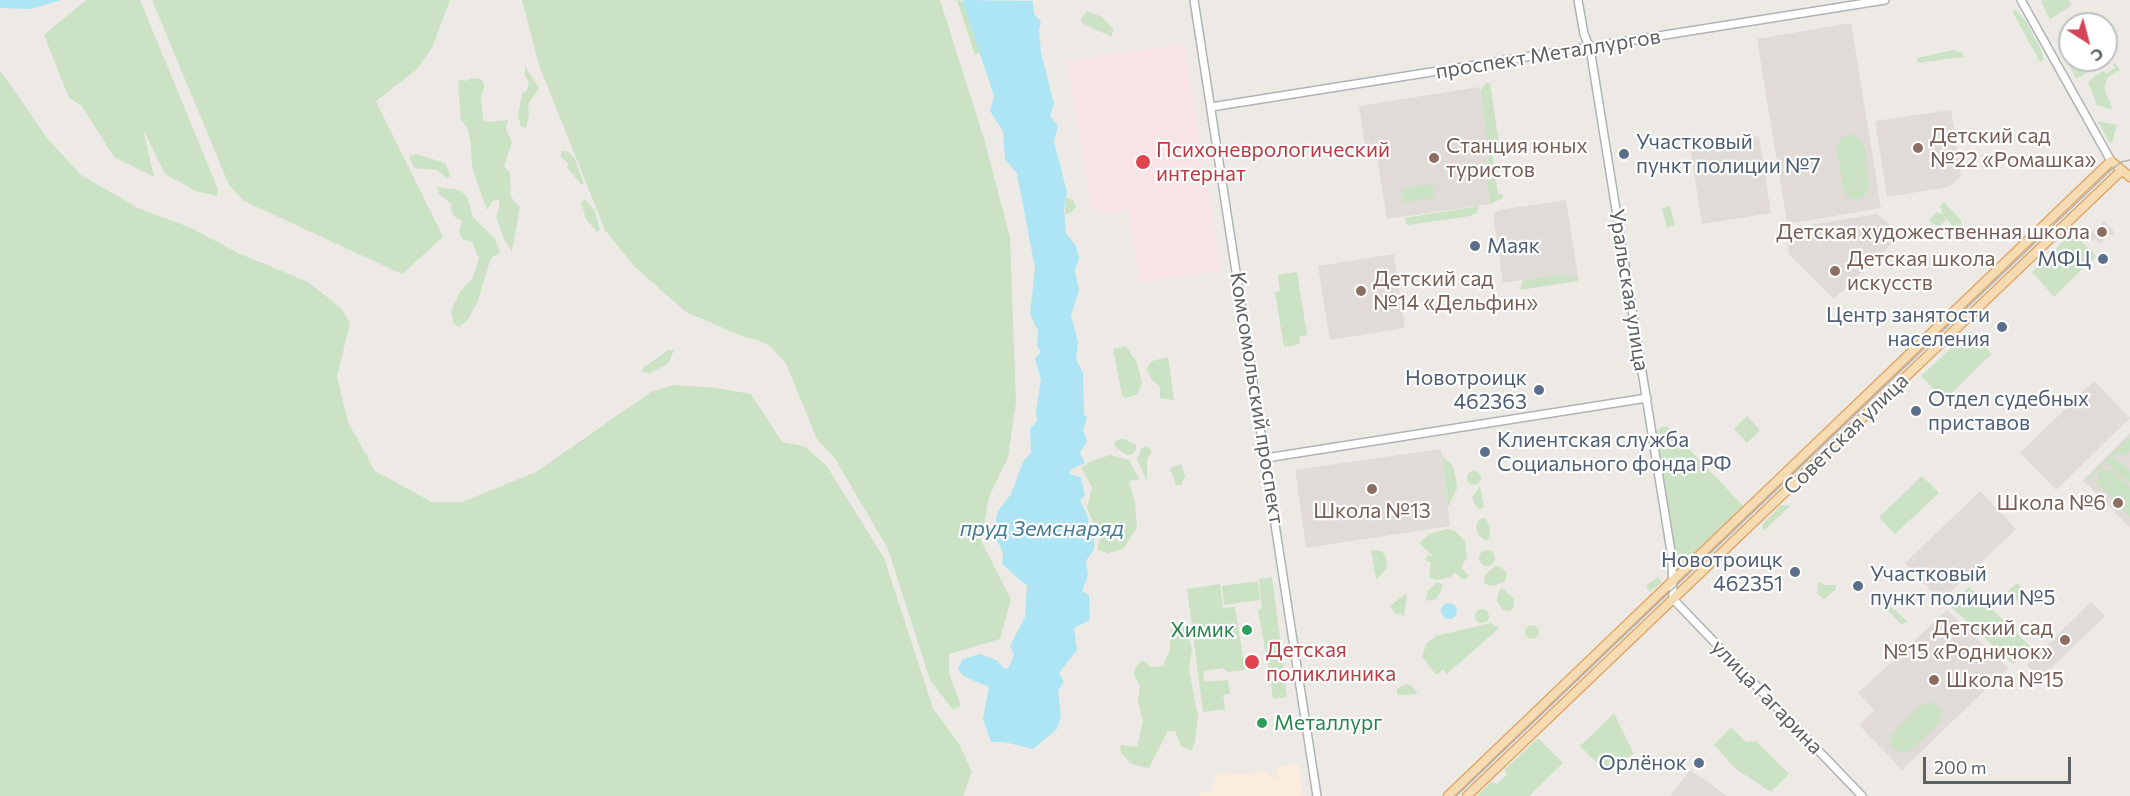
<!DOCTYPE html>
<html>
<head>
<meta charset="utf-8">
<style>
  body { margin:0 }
  #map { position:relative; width:2130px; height:796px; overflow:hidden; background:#edeae5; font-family:Commissioner,sans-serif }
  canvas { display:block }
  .north { position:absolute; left:2058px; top:12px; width:60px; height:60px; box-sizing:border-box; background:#fff; border:2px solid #bec0c1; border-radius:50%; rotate:144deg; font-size:16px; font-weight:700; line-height:24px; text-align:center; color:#5d6164 }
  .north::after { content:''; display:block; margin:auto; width:21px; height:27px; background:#d54457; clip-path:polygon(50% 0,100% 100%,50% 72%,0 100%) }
  .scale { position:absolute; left:1923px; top:757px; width:148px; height:27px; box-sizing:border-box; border:3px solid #5d6164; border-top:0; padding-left:8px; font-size:18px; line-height:21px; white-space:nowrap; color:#5d6164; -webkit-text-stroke:4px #fff; paint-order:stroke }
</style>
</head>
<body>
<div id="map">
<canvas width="2130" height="796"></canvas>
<div class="north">С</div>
<div class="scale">200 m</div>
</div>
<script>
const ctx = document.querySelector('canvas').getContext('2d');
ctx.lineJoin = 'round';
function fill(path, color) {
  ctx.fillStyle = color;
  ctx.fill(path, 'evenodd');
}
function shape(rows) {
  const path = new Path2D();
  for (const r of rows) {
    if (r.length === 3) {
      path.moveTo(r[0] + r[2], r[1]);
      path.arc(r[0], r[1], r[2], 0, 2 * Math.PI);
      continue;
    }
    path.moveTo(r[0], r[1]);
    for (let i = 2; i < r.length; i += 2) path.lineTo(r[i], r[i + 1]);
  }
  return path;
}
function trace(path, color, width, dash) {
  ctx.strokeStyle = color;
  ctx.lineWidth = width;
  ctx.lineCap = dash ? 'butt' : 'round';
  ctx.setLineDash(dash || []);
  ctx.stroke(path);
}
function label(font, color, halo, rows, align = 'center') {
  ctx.font = font + ' Commissioner,sans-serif';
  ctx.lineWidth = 4.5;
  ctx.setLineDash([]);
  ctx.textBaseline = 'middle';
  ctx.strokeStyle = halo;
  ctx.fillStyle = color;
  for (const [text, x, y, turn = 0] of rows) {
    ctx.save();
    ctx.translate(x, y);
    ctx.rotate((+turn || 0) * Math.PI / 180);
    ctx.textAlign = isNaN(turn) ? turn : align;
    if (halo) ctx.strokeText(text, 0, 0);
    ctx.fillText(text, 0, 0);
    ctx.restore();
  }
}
fill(shape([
  [1298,764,1303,796,1199,796,1201,791,1211,794,1217,773,1246,774,1268,771,1270,779,1278,777,1276,767]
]), '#faedde');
fill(shape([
  [1851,23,1881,208,1787,224,1757,39],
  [1479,87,1490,158,1484,163,1490,204,1387,219,1376,150,1366,151,1359,106],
  [1951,110,1961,176,1949,187,1887,197,1875,121],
  [1759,136,1771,213,1702,224,1690,147],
  [1566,200,1578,276,1567,278,1566,273,1503,283,1493,214,1499,210],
  [1877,214,1902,234,1834,299,1789,255,1785,229],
  [2104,221,2113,230,2114,235,2109,235,2100,244,2095,239,2092,241,2090,234],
  [1394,254,1405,328,1330,340,1318,266],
  [2094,381,2130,418,2056,490,2020,453],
  [2130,433,2130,527,2083,480],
  [1441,449,1450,526,1306,548,1295,470],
  [1980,491,2016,529,1941,601,1905,563],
  [2091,602,2105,616,2040,679,2026,665],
  [1947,610,2008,668,1902,770,1859,725,1874,710,1858,693],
  [1690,770,1727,796,1670,796]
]), '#e0dbd7');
fill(shape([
  [1184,44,1221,270,1140,283,1128,211,1105,214,1092,210,1067,61]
]), '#f8e3e6');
fill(shape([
  [86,0,140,0,218,189,217,196,196,191,165,174,143,129,154,177,114,157,82,106,69,98,44,35],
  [152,0,450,0,432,48,416,70,376,101,443,237,402,274,244,201,229,185],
  [522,0,940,0,984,139,1010,237,1016,402,1008,457,989,497,981,541,1011,599,1000,639,949,654,949,673,961,706,953,710,930,680,888,549,834,457,817,439,786,364,770,346,758,340,742,336,686,312,635,267,605,230,539,65],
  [957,0,964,2,975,35,980,52,975,55],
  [2043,0,2068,0,2072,5,2050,19,2041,2],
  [2016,10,2026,21,2042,52,2043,60,2040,62,2012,11],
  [1087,11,1102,17,1113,29,1112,37,1082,23,1081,18],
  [1953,50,1963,53,1963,57,1917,63,1917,58],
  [2107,57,2109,60,2076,79,2068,62,2077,60,2083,71],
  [2115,63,2120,70,2108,77,2104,88,2113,110,2097,105,2088,82,2102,71,2107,73,2115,68,2113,64],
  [525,66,539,88,528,105,529,115,526,128,521,127,518,115,522,94,527,90,529,82,525,76],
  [0,70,47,138,81,175,138,208,189,227,238,253,308,282,341,308,350,323,337,377,348,422,375,471,432,502,462,502,536,472,651,392,673,385,716,388,751,394,782,442,804,446,826,465,884,558,933,708,959,744,972,772,963,796,0,796],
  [471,78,481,79,485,86,481,95,483,119,486,122,508,120,506,129,512,142,504,166,510,173,511,197,520,207,512,252,503,236,496,216,499,209,499,200,493,201,487,210,472,167,471,147,468,129,461,120,458,87,459,79,466,81],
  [1486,83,1490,83,1500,150,1492,152,1498,194,1503,195,1503,198,1490,204,1484,163,1490,158,1480,91],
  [2098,121,2117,125,2112,143,2109,142],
  [1850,134,1858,136,1864,144,1869,185,1867,194,1857,200,1848,197,1843,191,1837,149,1840,139],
  [562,151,567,151,574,157,584,184,581,184,567,168,568,163,560,156],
  [416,154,445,163,451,176,447,178,437,170,414,168,409,156],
  [1432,184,1435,198,1404,203,1401,189],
  [437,187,460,190,467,197,473,217,495,239,500,253,491,258,477,303,467,321,459,327,453,323,451,311,460,292,473,277,479,258,472,242,462,239,459,231,462,221,456,218,451,211,451,204,439,194],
  [1066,198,1073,199,1076,206,1072,212,1065,214],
  [585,199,595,211,600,230,597,232,586,219,581,202],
  [1944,202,1961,220,1961,227,1955,228,1947,219,1939,227,1929,221,1936,212,1943,214,1940,206],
  [1670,205,1675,225,1667,228,1662,209],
  [1479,206,1477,213,1470,216,1408,225,1406,223,1405,218],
  [2073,232,2096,256,2054,297,2032,272],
  [1297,272,1307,335,1299,337,1300,344,1284,347,1275,292,1280,291,1278,275],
  [1566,273,1567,278,1578,276,1578,281,1520,290,1523,280],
  [1968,332,1973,333,1992,354,1944,400,1921,376],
  [1126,346,1137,363,1142,383,1137,394,1126,398,1122,396,1121,390,1113,349],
  [668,350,674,350,668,364,649,373,642,372,643,368],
  [1168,357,1174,400,1160,398,1160,386,1152,380,1146,369,1152,361],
  [1747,416,1760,430,1747,443,1734,429],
  [1661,427,1668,427,1744,507,1680,567,1677,564,1657,439,1657,431],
  [2127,438,2130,438,2130,451,2126,456,2117,452,2113,457,2130,471,2130,483,2107,463,2089,480,2086,479],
  [1124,439,1136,445,1136,450,1133,454,1127,455,1114,446,1116,440],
  [1147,446,1152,451,1147,459,1147,482,1137,459,1141,449],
  [1110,455,1129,460,1139,479,1129,481,1135,503,1137,528,1123,549,1108,553,1097,550,1100,538,1087,508,1092,487,1081,468,1089,462],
  [1442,456,1453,466,1456,480,1457,489,1448,507],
  [1181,464,1185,476,1181,485,1176,485,1170,468],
  [2110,469,2130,487,2130,517,2097,484,2098,473],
  [1474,478,7],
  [1922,476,1939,493,1895,534,1879,517],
  [1480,486,1484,507,1481,509,1477,508,1472,497],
  [1781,505,1790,506,1764,531,1762,525],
  [1486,518,1490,530,1489,538,1485,541,1478,534,1476,525,1479,519],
  [1447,529,1455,531,1465,541,1467,557,1461,568,1469,576,1464,580,1455,573,1450,577,1437,580,1429,578,1431,563,1425,560,1428,555,1433,556,1419,543,1429,534],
  [1371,550,1382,551,1386,558,1387,568,1376,580],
  [1487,558,8],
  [1495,566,1500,566,1507,573,1505,581,1494,586,1484,584,1485,575],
  [1272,577,1284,669,1269,671,1258,610,1262,608,1259,579],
  [1658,577,1662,583,1649,592,1646,586],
  [1258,581,1260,600,1224,605,1222,586],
  [1437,582,1443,585,1441,591,1436,599,1428,601,1426,599,1428,591],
  [1821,582,1824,585,1836,585,1836,589,1824,599,1817,594,1818,583],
  [2017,583,2030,597,2021,605,2008,591],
  [1220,584,1223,608,1235,607,1245,670,1227,672,1223,668,1203,671,1204,682,1228,680,1230,694,1223,695,1225,709,1203,712,1187,589],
  [1969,587,2031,647,2013,664,1950,606],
  [1502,588,1514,599,1514,607,1510,611,1503,610,1497,601,1499,591],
  [1876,593,1907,621,1902,625,1874,596],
  [1405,594,1407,596,1404,616,1395,613,1390,606],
  [1482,616,7],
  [1184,620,1192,649,1189,670,1198,716,1195,742,1191,751,1181,746,1175,731,1168,731,1149,768,1131,764,1121,753,1120,745,1137,747,1143,721,1138,702,1140,686,1134,674,1136,667,1142,660,1151,667,1165,666,1164,662,1170,651,1171,630,1175,623],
  [1491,623,1499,628,1447,674,1443,670,1436,675,1422,656,1427,643,1436,636],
  [1532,632,7],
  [1284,674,1287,697,1273,699,1270,676],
  [1406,684,1412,686,1418,694,1397,695,1397,689],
  [1932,702,1942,710,1940,722,1909,751,1903,753,1894,749,1890,741,1893,733,1922,704],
  [1614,713,1634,754,1605,771,1580,746],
  [1731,727,1746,742,1756,741,1789,774,1771,792,1736,769,1714,745],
  [1538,738,1563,763,1529,796,1477,796,1491,782,1497,784,1507,774,1505,769]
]), '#cbe2c5');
fill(shape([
  [0,0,62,0,30,9,0,8],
  [962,0,1033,1,1034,14,1041,22,1039,30,1041,52,1054,104,1050,116,1058,126,1054,141,1067,192,1064,209,1066,233,1076,246,1079,258,1075,270,1079,291,1071,315,1078,342,1076,359,1083,373,1084,414,1087,418,1083,430,1087,441,1080,453,1085,463,1072,469,1069,474,1081,477,1085,496,1080,500,1088,517,1089,528,1094,536,1094,549,1086,561,1088,575,1082,591,1089,595,1090,620,1074,628,1077,650,1059,673,1064,682,1058,691,1061,716,1057,729,1033,749,1004,742,991,742,983,719,989,687,963,676,958,669,963,659,980,654,998,661,1004,669,1008,668,1014,655,1010,646,1025,617,1027,586,1002,564,1003,553,995,536,995,525,998,511,1011,494,1023,462,1031,452,1030,429,1037,421,1036,411,1041,380,1035,358,1041,352,1037,346,1038,331,1030,314,1035,268,1017,174,1005,159,1003,131,990,111,994,96],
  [1449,611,8]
]), '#aee5f5');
const minor = shape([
  [1194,0,1317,796],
  [1578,0,1584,34,1590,48,1672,558,1673,599,1862,796],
  [2021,0,2111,161],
  [1211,107,1885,0],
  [1266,458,1647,398]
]);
const major = shape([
  [1448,796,2111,161,2130,177],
  [1467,796,2122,170]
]);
trace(minor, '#b0b3b6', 10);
trace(major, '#e1a76b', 11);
trace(minor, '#fff', 7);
trace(major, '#f6dcb2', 8);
trace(shape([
  [1456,796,2112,169,2121,162,2130,160]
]), '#b1b2b2', 1.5);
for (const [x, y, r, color] of [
  [1918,148,6,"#8d6e63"],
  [1624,154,6,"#5c6f8a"],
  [1434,158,6,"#8d6e63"],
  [1143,162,8,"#e0444e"],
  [2102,232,6,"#8d6e63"],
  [1475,246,6,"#5c6f8a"],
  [2103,259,6,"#5c6f8a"],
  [1835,271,6,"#8d6e63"],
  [1361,291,6,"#8d6e63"],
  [2002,327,6,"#5c6f8a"],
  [1539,390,6,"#5c6f8a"],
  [1916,411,6,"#5c6f8a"],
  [1485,452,6,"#5c6f8a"],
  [1372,489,6,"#8d6e63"],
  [2118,503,6,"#8d6e63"],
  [1795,572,6,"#5c6f8a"],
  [1858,586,6,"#5c6f8a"],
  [1247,630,6,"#2e9e5b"],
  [2065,640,6,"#8d6e63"],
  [1252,662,8,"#e0444e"],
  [1934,680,6,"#8d6e63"],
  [1262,723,6,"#2e9e5b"],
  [1699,763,6,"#5c6f8a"]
]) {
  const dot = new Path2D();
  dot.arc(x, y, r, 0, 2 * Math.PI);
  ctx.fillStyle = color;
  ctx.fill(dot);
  trace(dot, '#fff', 2);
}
label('21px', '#5d6164', '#fff', [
  ["проспект Металлургов",1548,54,-9],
  ["Уральская улица",1629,290,81],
  ["Комсомольский проспект",1257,398,81],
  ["Советская улица",1846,434,-44],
  ["улица Гагарина",1767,697,46]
]);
label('21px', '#785e54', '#fff', [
  ["Детский сад",1930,136],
  ["№22 «Ромашка»",1930,160],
  ["Станция юных",1446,146],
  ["туристов",1446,170],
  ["Детская художественная школа",2090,232,"right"],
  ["Детская школа",1847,259],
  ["искусств",1847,283],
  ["Детский сад",1373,279],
  ["№14 «Дельфин»",1373,303],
  ["Школа №6",2106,503,"right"],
  ["Школа №13",1372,511,"center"],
  ["Детский сад",2053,628,"right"],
  ["№15 «Родничок»",2053,652,"right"],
  ["Школа №15",1946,680]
], 'left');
label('21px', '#4e5e75', '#fff', [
  ["Участковый",1636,142],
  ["пункт полиции №7",1636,166],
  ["Маяк",1487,246],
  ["МФЦ",2091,259,"right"],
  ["Центр занятости",1990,315,"right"],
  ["населения",1990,339,"right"],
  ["Новотроицк",1527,378,"right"],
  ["462363",1527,402,"right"],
  ["Отдел судебных",1928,399],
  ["приставов",1928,423],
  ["Клиентская служба",1497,440],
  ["Социального фонда РФ",1497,464],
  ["Новотроицк",1783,560,"right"],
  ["462351",1783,584,"right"],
  ["Участковый",1870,574],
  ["пункт полиции №5",1870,598],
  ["Орлёнок",1687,763,"right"]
], 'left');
label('21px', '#be3a42', '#fff', [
  ["Психоневрологический",1156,150],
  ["интернат",1156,174],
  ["Детская",1266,650],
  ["поликлиника",1266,674]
], 'left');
label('21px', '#27864d', '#fff', [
  ["Химик",1235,630],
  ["Металлург",1274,723,"left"]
], 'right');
label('italic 22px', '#467d95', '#fff', [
  ["пруд Земснаряд",1042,529]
]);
</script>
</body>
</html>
